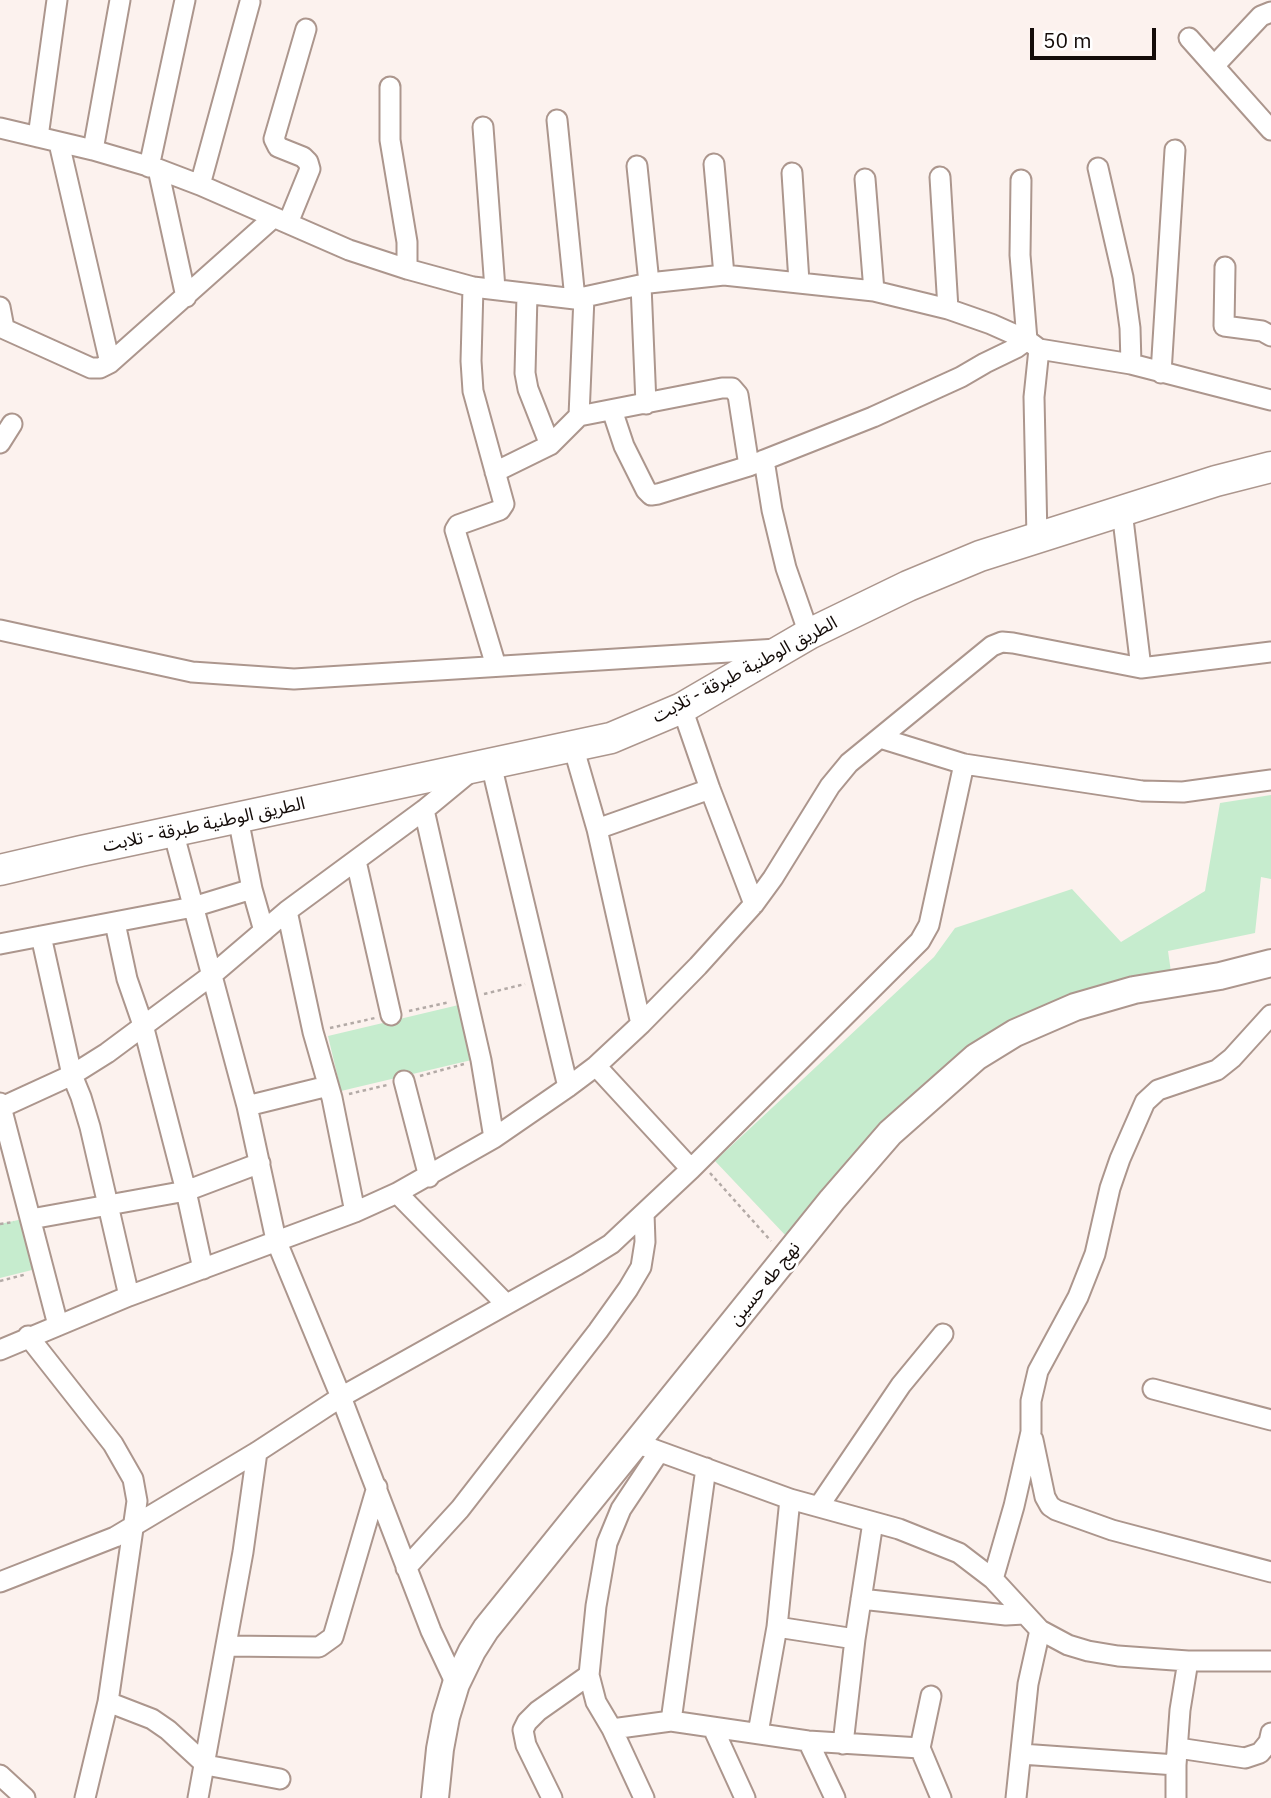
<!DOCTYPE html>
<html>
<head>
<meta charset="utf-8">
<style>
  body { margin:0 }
  #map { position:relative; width:1271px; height:1798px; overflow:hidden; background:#fcf2ee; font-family:"IBM Plex Sans",sans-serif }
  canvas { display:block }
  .scale { position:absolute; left:1030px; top:28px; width:126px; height:32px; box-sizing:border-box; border:4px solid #140c09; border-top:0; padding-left:9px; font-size:21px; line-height:24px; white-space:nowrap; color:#140c09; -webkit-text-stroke:5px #fff; paint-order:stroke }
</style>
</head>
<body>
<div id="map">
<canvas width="1271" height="1798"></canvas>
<div class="scale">50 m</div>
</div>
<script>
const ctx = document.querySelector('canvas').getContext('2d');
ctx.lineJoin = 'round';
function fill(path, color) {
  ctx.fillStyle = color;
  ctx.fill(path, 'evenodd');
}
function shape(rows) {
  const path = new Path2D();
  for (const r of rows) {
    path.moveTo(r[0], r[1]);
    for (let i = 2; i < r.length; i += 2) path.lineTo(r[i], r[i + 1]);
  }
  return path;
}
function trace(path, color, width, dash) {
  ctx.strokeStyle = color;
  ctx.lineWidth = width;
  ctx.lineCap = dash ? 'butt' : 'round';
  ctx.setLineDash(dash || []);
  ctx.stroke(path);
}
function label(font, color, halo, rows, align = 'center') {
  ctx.font = font + ' "IBM Plex Sans","Noto Sans Arabic",sans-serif';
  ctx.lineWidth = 5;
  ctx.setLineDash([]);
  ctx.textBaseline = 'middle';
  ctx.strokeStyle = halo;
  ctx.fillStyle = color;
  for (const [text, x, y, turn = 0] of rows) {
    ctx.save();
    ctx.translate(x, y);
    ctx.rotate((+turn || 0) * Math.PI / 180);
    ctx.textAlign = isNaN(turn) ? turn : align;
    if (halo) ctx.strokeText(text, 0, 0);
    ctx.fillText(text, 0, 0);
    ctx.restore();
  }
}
fill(shape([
  [1271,795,1271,879,1261,877,1255,933,1168,951,1171,972,1006,1032,787,1237,715,1161,934,957,955,928,1072,889,1121,942,1205,891,1220,803],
  [467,1003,480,1058,341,1091,328,1036],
  [32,1217,44,1267,0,1278,0,1224]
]), '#c6ecce');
const minor = shape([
  [1189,38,1271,130],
  [1214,66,1261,16,1271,12],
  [390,87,390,140,407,242,407,269],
  [557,120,575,299],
  [483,127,495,289],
  [0,128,93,150,158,169,200,185,349,250,407,269,473,287,575,299,649,283,724,275,874,291,948,309,991,324,1027,340,1039,349,1131,364,1271,400],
  [38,137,57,0],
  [59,143,110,363],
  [93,150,120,0],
  [714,164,724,275],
  [637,166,649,283],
  [149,167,185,0],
  [1098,168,1123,277,1130,328,1131,364],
  [158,169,186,297],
  [792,173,799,282],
  [940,177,948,309],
  [865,179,874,291],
  [1021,180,1020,255,1027,340],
  [200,185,250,2],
  [288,223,310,169,308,162,303,157,278,147,274,139,306,29],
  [1225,267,1224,326,1262,331,1271,336],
  [641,285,646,404],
  [473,287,471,361,473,391,504,504,500,510,458,525,455,530,496,666],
  [527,295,525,373,528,389,550,445],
  [0,307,4,328],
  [0,327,91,368,100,368,110,363,273,218],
  [1161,373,1175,150],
  [612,410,624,446,646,490,651,495,658,494,749,466,873,417,961,377,985,363,1016,348,1027,340],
  [579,416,584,297],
  [0,443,12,424],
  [764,460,772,510,786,568,809,634],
  [495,472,550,445,579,416,722,388,732,388,738,395,749,466],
  [1122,511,1141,668],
  [1037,538,1034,397,1039,349],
  [0,630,192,672,294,679,777,649],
  [682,708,710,789,754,904],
  [880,738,964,764,1142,791,1183,792,1271,780],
  [573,746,597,829,641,1024],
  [491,764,568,1087],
  [424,810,481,1060,494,1138],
  [238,818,252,889,264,931],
  [597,829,710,789],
  [173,831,247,1106,276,1240,341,1397,431,1631,456,1684],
  [356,861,391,1015],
  [287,911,313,1032,332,1098,355,1212],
  [115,923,127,979,143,1025,186,1191,203,1269],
  [41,936,72,1075,81,1097,90,1127,129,1296],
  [0,944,193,907,252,889],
  [596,1066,691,1169],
  [404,1081,429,1177],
  [0,1103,58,1325],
  [247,1106,328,1086],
  [0,1108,72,1075,107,1053,212,975,287,911,424,810,470,772],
  [397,1193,506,1304],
  [31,1219,186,1191,260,1163],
  [28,1336,113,1444,133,1479,137,1501,108,1702,85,1798],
  [0,1350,129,1296,355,1212,397,1193,494,1138,568,1087,596,1066,641,1024,698,966,754,904,773,878,830,786,849,763,992,646,1002,642,1013,643,1141,668,1271,652],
  [1153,1389,1271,1420],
  [1033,1440,1045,1497,1050,1506,1056,1510,1112,1530,1271,1572],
  [636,1443,790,1499,899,1529,959,1553,993,1579,1040,1630,1068,1645,1088,1651,1118,1656,1188,1661,1271,1661],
  [819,1506,901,1385,943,1334],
  [406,1568,460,1509,598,1331,628,1289,641,1267,645,1242,644,1213],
  [993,1579,1014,1506,1031,1432,1031,1401,1038,1371,1078,1297,1095,1254,1110,1188,1120,1159,1145,1102,1158,1090,1217,1070,1232,1058,1271,1015],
  [0,1582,115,1537,257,1452,341,1397,577,1265,611,1244,691,1169,920,941,929,925,964,764],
  [861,1599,1006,1615,1024,1614],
  [777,1627,855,1639],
  [226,1646,319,1647,333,1637,377,1487],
  [931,1696,920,1748,941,1798],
  [108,1702,152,1719,168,1730,206,1765,280,1779],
  [671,1721,706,1468],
  [713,1728,745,1798],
  [612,1729,671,1721,808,1741,920,1748],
  [758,1733,777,1627,790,1499],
  [808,1741,835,1798],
  [843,1744,855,1639,873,1522],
  [1178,1748,1245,1758,1260,1753,1269,1742,1271,1733],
  [1021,1754,1176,1765],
  [0,1775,25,1798],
  [198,1798,243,1552,257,1452],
  [552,1798,526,1745,523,1730,527,1722,538,1711,589,1675],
  [644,1798,612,1729,596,1702,589,1675,596,1606,607,1543,621,1509,659,1452],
  [1016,1798,1028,1684,1040,1630],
  [1176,1798,1176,1765,1180,1710,1188,1661]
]);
const secondary = shape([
  [435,1798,440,1749,446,1717,456,1684,472,1651,486,1629,832,1200,890,1133,976,1057,1015,1033,1075,1007,1134,990,1220,976,1271,963]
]);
const primary = shape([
  [0,870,81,851,611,738,682,708,809,634,908,586,980,556,1216,481,1271,467]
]);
trace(minor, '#ac968d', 23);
trace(secondary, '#ac968d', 30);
trace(primary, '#ac968d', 33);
trace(shape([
  [484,994,525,984],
  [409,1011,450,1002],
  [330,1028,375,1018],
  [420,1076,464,1064],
  [349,1094,387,1085],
  [710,1173,771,1241],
  [0,1224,14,1222],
  [0,1281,27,1274]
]), '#b3aaa6', 2.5, [3.5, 3.5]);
trace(minor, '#fff', 19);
trace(secondary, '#fff', 26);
trace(primary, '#fff', 30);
label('18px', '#140c09', '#fff', [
  ["الطريق الوطنية طبرقة - تلابت",745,670,-28],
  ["الطريق الوطنية طبرقة - تلابت",204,825,-12],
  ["نهج طه حسين",765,1284,-51]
]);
</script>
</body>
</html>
